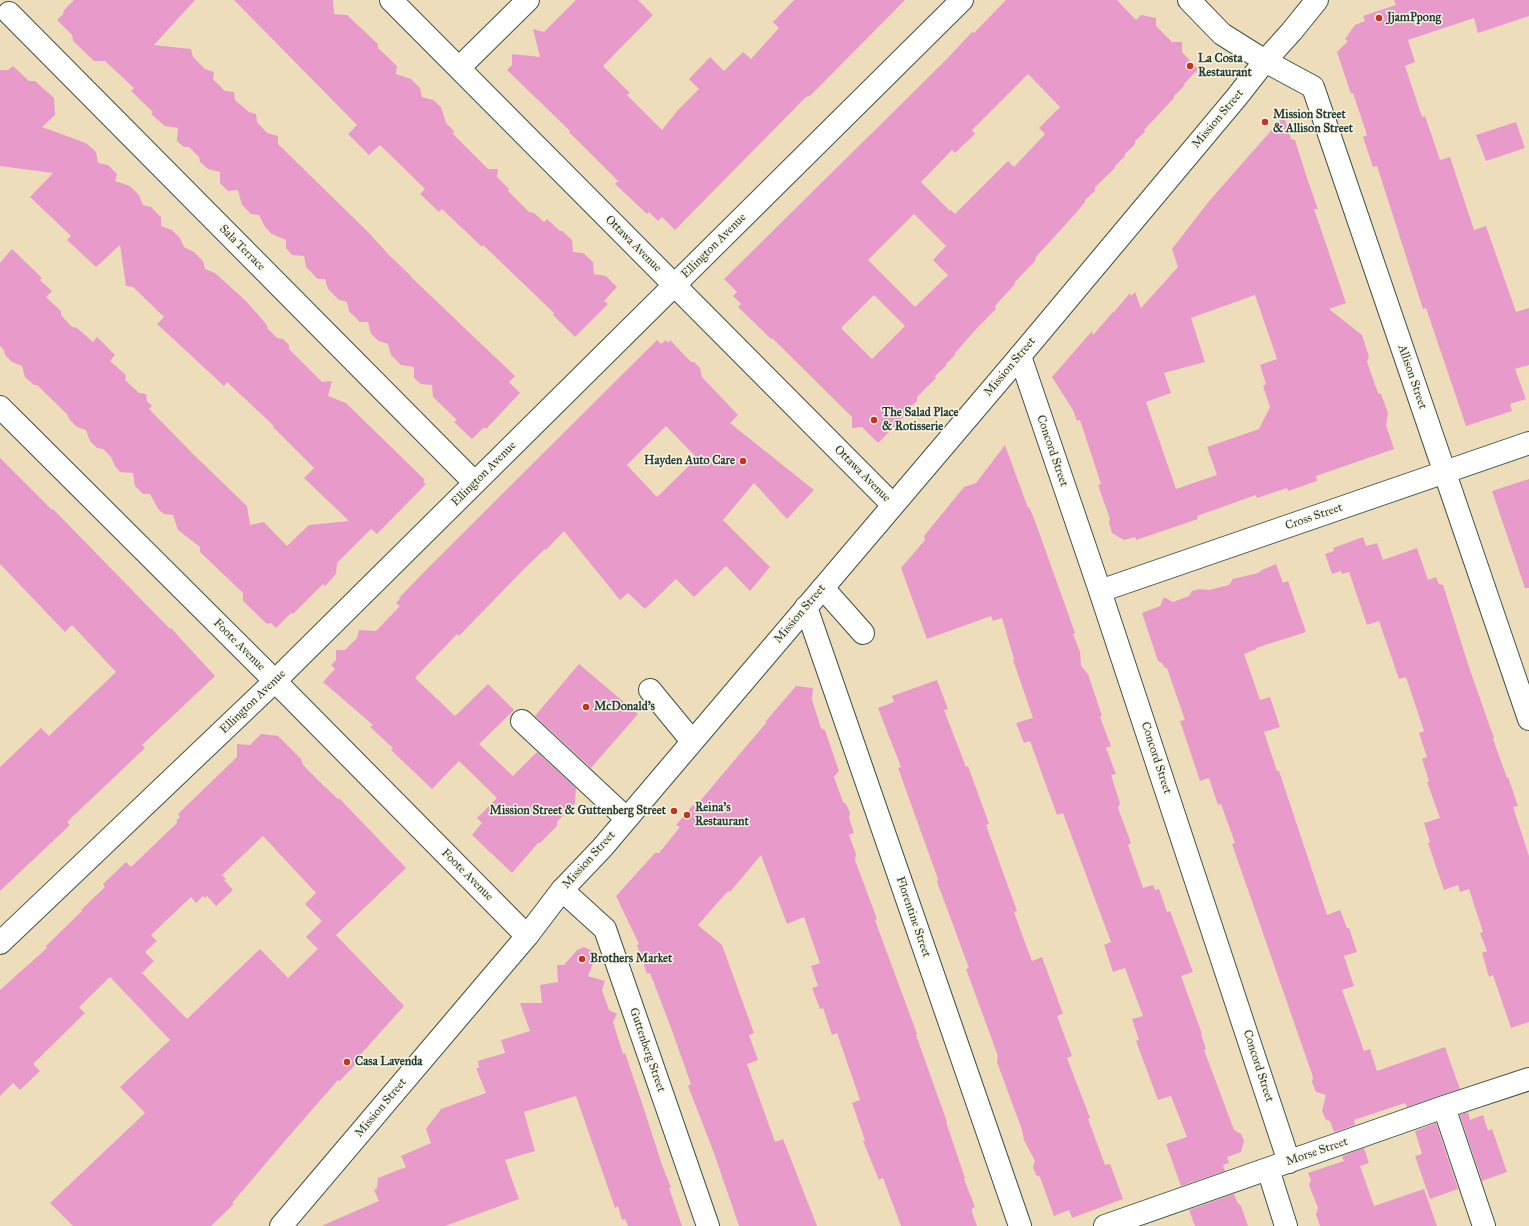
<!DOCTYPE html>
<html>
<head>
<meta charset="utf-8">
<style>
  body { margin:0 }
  canvas { display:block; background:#edb }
</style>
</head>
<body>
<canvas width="1529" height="1226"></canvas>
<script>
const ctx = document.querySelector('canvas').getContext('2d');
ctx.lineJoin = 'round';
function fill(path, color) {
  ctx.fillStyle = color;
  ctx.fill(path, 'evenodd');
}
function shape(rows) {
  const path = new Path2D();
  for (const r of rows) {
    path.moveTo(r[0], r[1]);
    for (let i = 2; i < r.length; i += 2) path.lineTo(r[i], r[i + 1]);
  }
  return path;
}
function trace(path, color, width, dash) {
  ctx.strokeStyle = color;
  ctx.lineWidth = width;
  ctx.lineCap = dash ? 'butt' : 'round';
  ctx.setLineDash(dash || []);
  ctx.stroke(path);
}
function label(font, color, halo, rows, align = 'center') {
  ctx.font = font + ' "IM FELL Great Primer",serif';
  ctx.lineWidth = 3;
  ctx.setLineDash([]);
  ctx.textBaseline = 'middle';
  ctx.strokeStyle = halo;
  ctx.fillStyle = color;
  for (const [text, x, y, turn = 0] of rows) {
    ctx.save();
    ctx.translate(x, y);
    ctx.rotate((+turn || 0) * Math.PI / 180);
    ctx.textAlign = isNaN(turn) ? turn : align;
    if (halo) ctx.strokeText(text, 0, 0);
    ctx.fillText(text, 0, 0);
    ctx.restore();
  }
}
fill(shape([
  [74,0,195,0,154,45,191,49,193,57,205,69,214,72,213,79,225,91,234,92,235,100,249,112,256,114,257,122,267,133,278,136,278,144,369,233,389,255,411,276,410,276,515,376,509,382,520,393,486,429,484,427,472,439,454,422,457,420,433,397,432,385,421,384,414,378,414,367,401,365,391,355,388,344,379,341,371,334,368,322,360,322,349,311,347,302,339,300,328,289,325,279,318,279,306,267,304,256,292,255,286,248,286,240,272,234,265,227,259,215,251,214,242,205,238,190,228,191,220,183,220,172,208,169,200,162,199,157,189,147,184,147,177,141,178,128,165,126,151,114,153,112,131,91,134,88,105,61,94,61,73,41,72,35,57,20,63,14,64,10],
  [234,0,333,0,334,14,347,15,378,44,378,48,397,66,396,74,411,79,420,88,422,97,433,100,441,107,446,123,454,131,453,134,488,169,498,169,497,177,509,189,508,191,529,212,534,213,544,222,547,219,560,231,562,231,572,240,573,252,583,253,593,262,594,274,606,276,617,287,604,301,608,304,575,337,553,315,554,313,483,245,482,247,442,209,439,212,420,194,425,189,380,145,369,155,348,134,357,125],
  [576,0,638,0,653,15,603,66,630,93,627,95,662,130,678,110,699,89,689,79,710,57,724,71,743,52,751,59,779,28,773,22,794,0,905,0,810,96,806,97,675,230,662,217,658,221,649,212,647,214,615,184,618,181,569,132,570,131,507,70,512,65,512,54,540,57,533,29,544,32],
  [1006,0,1117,0,1136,20,1141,15,1156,18,1156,26,1172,42,1182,42,1182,52,1198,69,1184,84,1185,85,1174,96,1174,98,1144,130,1145,132,1135,141,1135,144,1125,154,1125,156,1115,166,1115,168,1095,187,1095,191,1085,200,1085,202,1075,214,1036,257,1035,261,1015,282,1015,284,995,306,996,309,976,329,955,353,955,355,946,364,946,366,935,376,936,378,917,397,917,401,906,411,907,413,897,424,878,443,862,427,852,428,852,417,772,338,771,339,738,307,741,304,733,296,737,292,724,279,947,59,972,32,974,33],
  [1028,74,1060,107,1039,128,1045,134,1014,167,1008,161,955,214,951,210,950,211,921,182,952,150,955,153,975,134,972,130],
  [914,214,946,246,933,260,948,275,915,307,868,260],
  [874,295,905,326,872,359,841,328],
  [1394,0,1529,0,1529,16,1478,33,1474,18,1408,40,1415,62,1405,66,1422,117,1425,116,1440,160,1450,157,1474,230,1486,226,1516,312,1529,308,1529,365,1515,369,1526,399,1510,404,1512,411,1466,426,1426,308,1423,309,1377,166,1373,167,1363,137,1367,135,1353,93,1351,94,1337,52,1348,41,1345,39,1355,25,1365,21,1363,16,1396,5],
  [13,66,29,81,35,81,54,98,55,115,42,127,86,143,96,152,98,163,108,165,117,174,115,181,130,186,139,195,143,205,151,207,161,217,161,226,172,230,180,238,184,247,194,252,203,261,205,269,215,273,246,301,267,325,268,329,277,338,283,339,289,345,289,349,322,382,332,381,328,396,346,403,425,480,423,482,426,484,377,534,371,529,337,563,336,574,325,586,323,584,293,614,291,613,276,628,271,623,267,624,243,601,243,593,200,552,200,547,178,530,173,515,164,514,158,509,150,494,143,494,135,486,133,473,120,472,115,466,111,457,103,449,97,448,90,441,86,430,77,427,69,419,67,414,37,385,34,385,25,377,22,366,12,362,5,355,4,350,0,346,0,263,12,249,42,278,40,280,52,291,46,297,61,311,61,315,72,327,77,328,93,342,97,337,115,355,110,361,126,375,125,380,139,393,146,394,147,401,152,406,149,409,194,455,247,506,250,525,264,522,287,546,309,525,349,521,304,478,314,468,273,427,274,426,227,382,224,386,157,324,164,317,133,287,126,286,120,245,96,267,67,240,71,236,30,197,53,173,0,166,0,70,8,70],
  [1284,116,1291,139,1295,140,1308,181,1318,209,1314,209,1346,303,1329,309,1362,335,1369,357,1367,362,1378,393,1381,394,1388,413,1386,425,1394,449,1316,476,1317,481,1288,491,1287,488,1257,498,1256,495,1197,516,1198,519,1136,540,1135,537,1124,540,1112,533,1109,523,1110,519,1098,485,1101,484,1080,420,1077,421,1073,410,1052,377,1092,331,1093,335,1113,312,1113,313,1130,293,1131,296,1135,292,1141,308,1178,267,1172,249,1210,200],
  [1255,295,1277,359,1260,365,1266,384,1263,386,1270,407,1259,429,1207,447,1217,475,1176,489,1146,402,1171,393,1164,373,1205,362,1191,318],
  [1516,122,1525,148,1486,161,1476,135],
  [657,340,661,344,666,340,668,343,670,340,691,362,694,362,700,368,702,377,738,415,730,423,814,490,787,519,754,483,723,520,770,567,750,591,726,566,694,597,676,579,645,609,628,593,620,600,564,531,546,550,545,549,524,569,459,636,457,634,415,678,455,716,488,684,514,710,479,744,513,776,537,752,576,788,575,803,557,822,557,826,540,843,538,843,512,873,472,835,482,823,477,818,497,798,459,761,432,789,391,750,393,748,370,727,373,725,323,682,335,669,331,665,336,660,336,650,345,650,357,638,359,630,376,631,400,606,396,603,400,599,399,598,431,565],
  [666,426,697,458,657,497,627,465],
  [1005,445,1028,508,1029,507,1035,521,1075,633,1073,634,1080,652,1081,666,1088,674,1102,716,1100,717,1111,746,1106,748,1116,774,1111,775,1120,803,1118,808,1131,843,1128,845,1143,888,1153,885,1155,890,1159,889,1167,912,1170,911,1193,972,1181,976,1202,1034,1201,1034,1206,1049,1204,1050,1234,1130,1241,1134,1244,1141,1241,1152,1227,1157,1229,1163,1223,1165,1225,1171,1181,1186,1166,1144,1187,1137,1171,1096,1158,1100,1136,1041,1139,1040,1132,1019,1143,1016,1125,968,1113,972,1104,945,1111,942,1063,813,1057,815,1030,741,1024,743,1016,723,1033,718,1013,660,1014,659,1002,618,993,621,991,616,927,639,901,568,925,540,924,536,964,487,976,483],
  [0,458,52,510,53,509,170,629,171,628,215,676,142,745,145,748,67,822,70,825,0,891,0,767,41,728,49,736,116,672,72,625,65,632,0,564],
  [1529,479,1529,588,1525,588,1492,491],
  [1363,537,1366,546,1377,543,1383,560,1417,548,1428,580,1436,577,1439,584,1443,585,1469,667,1491,730,1494,737,1493,739,1507,778,1508,777,1518,806,1513,807,1529,856,1529,1022,1511,1028,1493,975,1489,977,1482,953,1487,951,1480,933,1483,932,1469,889,1460,892,1458,885,1444,890,1428,843,1430,842,1424,823,1440,818,1427,782,1429,781,1422,759,1427,757,1419,733,1424,731,1406,677,1399,679,1379,621,1367,625,1349,572,1342,574,1341,571,1332,574,1325,554,1334,551,1333,548],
  [1276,564,1283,583,1288,581,1306,632,1256,648,1257,649,1244,654,1260,700,1270,697,1280,727,1264,732,1277,771,1279,771,1327,915,1340,910,1347,928,1349,928,1357,952,1344,956,1354,986,1342,990,1349,1009,1364,1051,1370,1049,1377,1071,1445,1047,1460,1089,1407,1107,1405,1103,1354,1120,1355,1125,1334,1132,1330,1121,1326,1120,1322,1111,1326,1095,1316,1092,1312,1082,1313,1077,1232,844,1235,843,1221,804,1218,805,1209,778,1200,781,1180,721,1185,720,1167,668,1165,668,1162,663,1158,661,1142,613,1160,606,1164,597,1173,602,1189,596,1192,591,1199,589,1209,590,1229,585,1233,579,1258,573,1262,570],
  [579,664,638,714,591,768,535,716],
  [937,680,948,709,944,710,966,767,968,766,989,824,986,825,1017,911,1014,912,1024,940,1032,961,1042,957,1052,984,1063,1014,1057,1016,1072,1056,1067,1058,1090,1118,1088,1119,1105,1165,1110,1164,1123,1199,1072,1218,1069,1210,1054,1216,1040,1177,1036,1175,1033,1167,1035,1161,1024,1140,1022,1130,997,1062,998,1056,966,969,969,968,937,882,938,879,898,768,901,767,878,708,894,702,892,696],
  [796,686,813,688,812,700,821,728,825,730,839,771,834,777,843,802,846,804,850,813,849,818,854,833,849,835,856,854,855,860,877,919,875,920,917,1034,916,1035,947,1122,946,1122,965,1178,964,1179,975,1207,972,1208,972,1212,977,1226,901,1226,883,1178,879,1180,863,1141,865,1140,852,1103,860,1100,837,1033,832,1035,823,1008,820,1009,812,988,818,986,811,966,820,963,804,917,787,924,761,855,730,892,728,891,698,925,722,945,754,1033,749,1035,758,1060,747,1064,775,1142,783,1139,817,1226,739,1226,714,1153,688,1086,691,1084,671,1028,650,973,647,974,637,945,639,944,616,896,655,853,659,853,680,827,676,825,693,805,695,807,738,756,766,723,766,721],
  [261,734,278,736,301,759,303,765,324,786,338,799,340,799,406,868,336,935,404,1006,361,1054,363,1056,340,1081,338,1080,290,1135,232,1203,234,1204,211,1226,73,1226,50,1203,145,1113,120,1087,170,1040,110,977,79,1007,85,1013,33,1064,40,1071,20,1090,13,1083,0,1096,0,990,47,948,46,946,82,911,81,910,105,887,103,884,126,862,131,867,178,822,176,821,180,817,178,814,237,757,237,744,250,745],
  [263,836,316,893,305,904,322,921,306,937,318,949,288,978,260,949,187,1019,142,973,154,961,145,952,157,941,151,935,191,897,196,903,203,896,205,898,207,896,216,906,233,890,224,880,226,879,222,875],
  [584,947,597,953,588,976,605,981,602,990,609,1010,617,1014,613,1022,623,1054,625,1053,640,1097,663,1168,671,1187,669,1188,682,1226,628,1226,625,1219,622,1220,618,1206,615,1208,576,1096,524,1112,535,1151,505,1160,519,1199,445,1226,321,1226,379,1201,374,1190,377,1188,378,1178,406,1167,401,1156,431,1143,426,1129,441,1109,486,1093,476,1068,479,1068,478,1061,505,1053,501,1040,530,1031,520,1003,542,1003,540,985,558,982,557,965,564,965,577,950],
  [1468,1112,1470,1120,1483,1115,1488,1131,1492,1129,1507,1172,1482,1181,1460,1115],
  [1436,1123,1458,1189,1430,1199,1415,1156,1422,1154,1415,1131],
  [1364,1148,1369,1163,1360,1166,1374,1206,1424,1189,1437,1226,1320,1226,1316,1214,1318,1208,1309,1185,1311,1180,1308,1173,1344,1161,1342,1156],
  [1234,1194,1237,1202,1241,1206,1248,1226,1195,1226,1189,1210]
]), '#e89bcb');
const minor = shape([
  [391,0,893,505],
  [1189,0,1222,34,1265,61,1313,87,1529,719],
  [9,13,475,483],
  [459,68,528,0],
  [1020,356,1100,591,1289,1162],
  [0,407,275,681,527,936],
  [823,588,863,633],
  [1100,591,1529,443],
  [806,607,1020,1226],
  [650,690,692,741],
  [522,721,626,818],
  [562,890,605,929,708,1226],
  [0,943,275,681,962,0],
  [1444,1107,1484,1226],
  [1268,1169,1286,1226],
  [1105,1226,1444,1107,1529,1079]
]);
const major = shape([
  [281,1226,527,936,562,890,602,848,1020,356,1236,98,1265,61,1292,31,1317,0]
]);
trace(minor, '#3e5548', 24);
trace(major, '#3e5548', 24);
trace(minor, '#fff', 22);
trace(major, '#fff', 22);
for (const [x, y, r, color] of [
  [1379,18,4,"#c8321e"],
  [1190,66,4,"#c8321e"],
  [1265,122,4,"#c8321e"],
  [874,420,4,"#c8321e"],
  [743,461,4,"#c8321e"],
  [586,707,4,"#c8321e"],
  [674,811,4,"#c8321e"],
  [687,815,4,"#c8321e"],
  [582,959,4,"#c8321e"],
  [347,1062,4,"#c8321e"]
]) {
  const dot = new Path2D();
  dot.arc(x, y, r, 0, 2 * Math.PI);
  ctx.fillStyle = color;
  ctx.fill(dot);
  trace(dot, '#fcf5e5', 1.5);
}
label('bold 12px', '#1f3d34', '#fcf5e5', [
  ["JjamPpong",1387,18],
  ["La Costa",1198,59],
  ["Restaurant",1198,73],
  ["Mission Street",1273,115],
  ["& Allison Street",1273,129],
  ["The Salad Place",882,413],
  ["& Rotisserie",882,427],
  ["Hayden Auto Care",735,461,"right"],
  ["McDonald's",594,707],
  ["Reina's",695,808],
  ["Restaurant",695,822],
  ["Mission Street & Guttenberg Street",666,811,"right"],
  ["Brothers Market",590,959],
  ["Casa Lavenda",355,1062]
], 'left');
label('12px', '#1f3d34', '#fcf5e5', [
  ["Mission Street",1218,119,-50],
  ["Ottawa Avenue",633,244,45],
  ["Ellington Avenue",714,246,-45],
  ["Sala Terrace",242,248,45],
  ["Mission Street",1010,367,-50],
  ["Allison Street",1412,377,71],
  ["Concord Street",1052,451,71],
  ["Ellington Avenue",484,474,-45],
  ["Ottawa Avenue",862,474,45],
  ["Cross Street",1314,517,-19],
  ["Mission Street",800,614,-50],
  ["Foote Avenue",239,645,45],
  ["Ellington Avenue",253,702,-44],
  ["Concord Street",1156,758,72],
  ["Mission Street",589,860,-48],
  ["Foote Avenue",467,875,45],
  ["Florentine Street",913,917,71],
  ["Guttenberg Street",647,1050,71],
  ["Concord Street",1258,1066,72],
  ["Mission Street",381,1108,-50],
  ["Morse Street",1317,1152,-19]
]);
</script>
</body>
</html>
